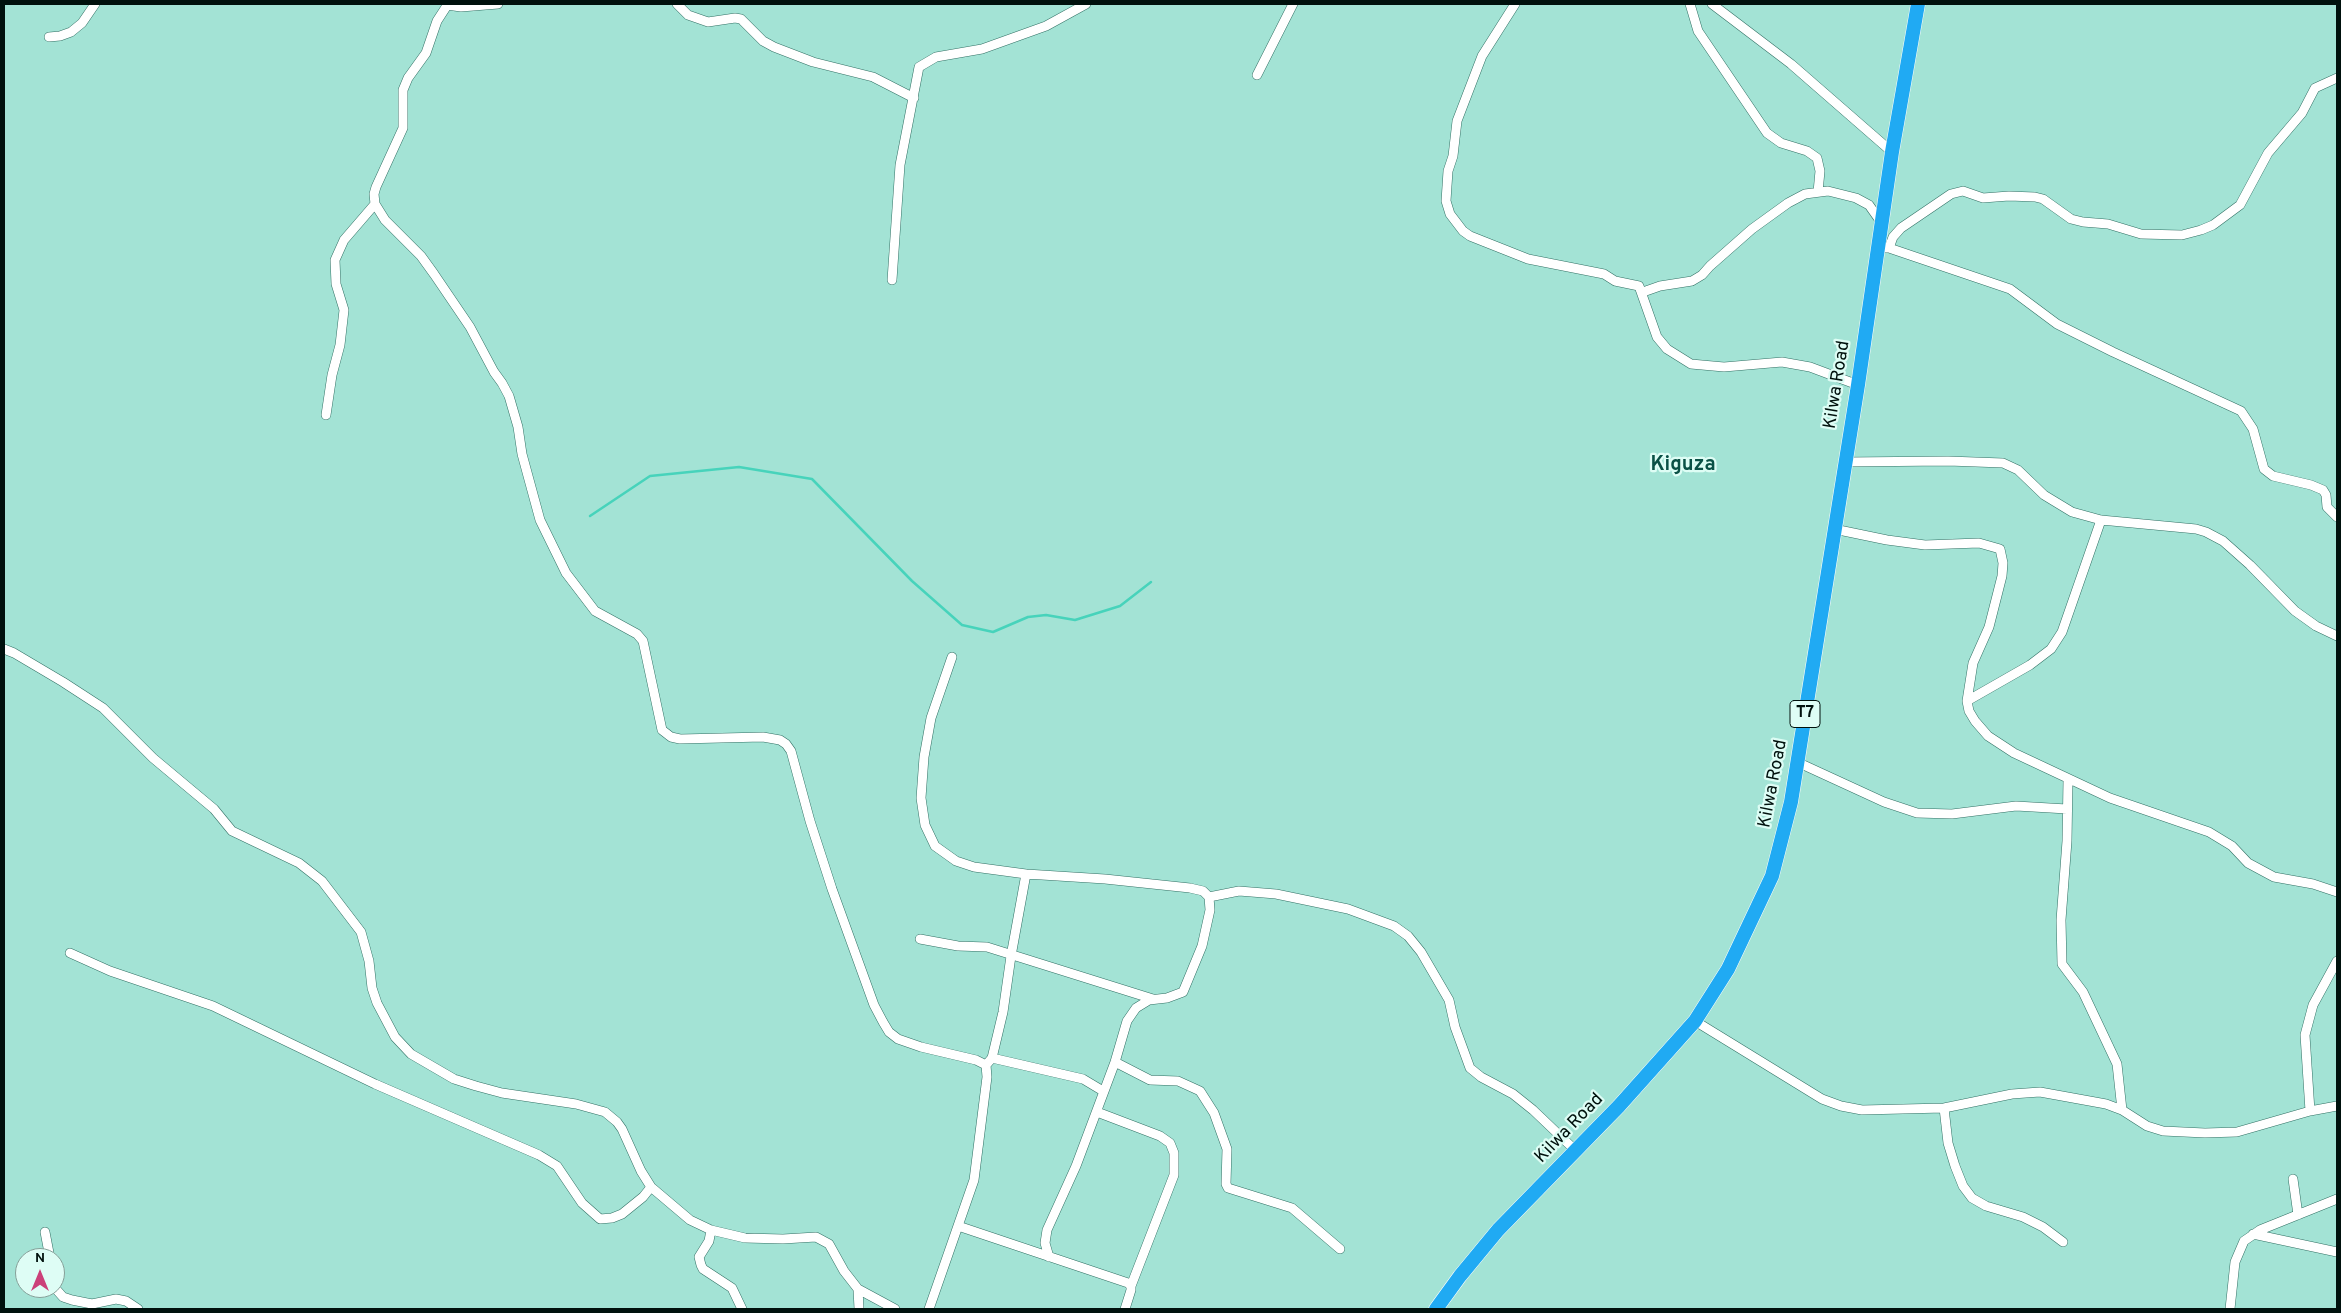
<!DOCTYPE html>
<html>
<head>
<meta charset="utf-8">
<style>
  body { margin:0 }
  #map { position:relative; width:2341px; height:1313px; overflow:hidden; background:#a3e3d5; font-family:Overpass,sans-serif }
  canvas { display:block }
  .frame { position:absolute; inset:0; border:5px solid #00110d; pointer-events:none }
  .north { position:absolute; left:15px; top:1248px; width:50px; height:50px; box-sizing:border-box; background:#defdf5; border:1px solid #859f98; border-radius:50%; rotate:0deg; font-size:14px; font-weight:700; line-height:20px; text-align:center; color:#00110d }
  .north::after { content:''; display:block; margin:auto; width:18px; height:22px; background:#cb4179; clip-path:polygon(50% 0,100% 100%,50% 72%,0 100%) }
</style>
</head>
<body>
<div id="map">
<canvas width="2341" height="1313"></canvas>
<div class="frame"></div>
<div class="north">N</div>
</div>
<script>
const ctx = document.querySelector('canvas').getContext('2d');
ctx.lineJoin = 'round';
function shape(rows) {
  const path = new Path2D();
  for (const r of rows) {
    path.moveTo(r[0], r[1]);
    for (let i = 2; i < r.length; i += 2) path.lineTo(r[i], r[i + 1]);
  }
  return path;
}
function trace(path, color, width, dash) {
  ctx.strokeStyle = color;
  ctx.lineWidth = width;
  ctx.lineCap = dash ? 'butt' : 'round';
  ctx.setLineDash(dash || []);
  ctx.stroke(path);
}
function label(font, color, halo, rows, align = 'center') {
  ctx.font = font + ' Overpass,sans-serif';
  ctx.lineWidth = 4.5;
  ctx.setLineDash([]);
  ctx.textBaseline = 'middle';
  ctx.strokeStyle = halo;
  ctx.fillStyle = color;
  for (const [text, x, y, turn = 0] of rows) {
    ctx.save();
    ctx.translate(x, y);
    ctx.rotate((+turn || 0) * Math.PI / 180);
    ctx.textAlign = isNaN(turn) ? turn : align;
    if (halo) ctx.strokeText(text, 0, 0);
    ctx.fillText(text, 0, 0);
    ctx.restore();
  }
}
trace(shape([
  [590,516,650,476,739,467,812,479,912,581,962,625,993,632,1028,617,1046,615,1075,620,1120,606,1151,582]
]), '#47d3bb', 2.5);
const minor = shape([
  [448,4,437,21,426,53,408,78,403,90,403,128,376,187,374,194,375,204,385,220,421,256,434,274,470,327,494,372,502,383,509,396,518,427,522,454,540,520,566,573,595,611,637,634,643,641,662,730,671,737,680,739,763,737,780,740,786,744,791,751,810,821,832,889,874,1005,883,1022,889,1032,898,1039,921,1047,976,1060,986,1065],
  [677,4,688,15,708,22,735,18,741,19,763,41,774,47,813,62,873,77,914,98],
  [1515,4,1482,56,1457,121,1453,156,1448,171,1446,201,1450,214,1463,231,1470,236,1528,259,1604,274,1615,281,1639,286,1657,337,1667,349,1691,364,1724,367,1782,362,1810,367,1858,385],
  [1690,4,1698,31,1767,133,1781,143,1807,151,1817,158,1820,171,1818,192],
  [1712,4,1791,64,1892,152],
  [447,5,461,7,498,4],
  [49,37,60,36,71,32,82,23,95,4],
  [1257,75,1293,4],
  [1878,248,1889,248,2010,289,2057,324,2113,352,2241,411,2253,429,2264,469,2273,476,2311,485,2323,490,2326,495,2327,507,2337,517],
  [1889,248,1893,237,1901,228,1951,194,1963,191,1983,198,2009,196,2035,197,2043,199,2071,219,2083,222,2108,224,2141,234,2182,235,2201,230,2213,225,2240,205,2268,153,2302,113,2315,88,2337,78],
  [892,280,900,165,919,67,936,57,982,49,1046,26,1086,4],
  [1643,292,1660,286,1692,281,1702,275,1710,266,1752,229,1788,203,1805,194,1828,191,1856,198,1869,205,1881,222],
  [326,415,332,375,340,345,344,310,336,284,335,260,344,240,375,204],
  [1845,462,1948,461,2003,463,2018,470,2044,495,2072,512,2101,520,2196,529,2206,532,2223,541,2250,565,2295,611,2316,626,2337,636],
  [1834,529,1887,540,1925,545,1979,543,2000,549,2003,563,2002,576,1989,627,1973,663,1967,701,1969,711,1975,721,1988,736,2014,753,2110,798,2209,832,2232,846,2248,863,2274,877,2313,884,2337,892],
  [4,649,14,653,63,682,103,708,153,758,214,809,232,831,299,863,322,881,361,932,369,961,372,988,377,1003,395,1037,411,1054,454,1079,476,1086,502,1093,576,1104,605,1112,617,1122,622,1129,641,1171,651,1187,690,1220,711,1230,745,1238,783,1239,816,1237,829,1244,844,1271,858,1289,895,1309],
  [952,657,931,718,924,757,921,798,925,825,935,846,956,861,974,867,1026,874,1105,879,1190,888,1203,891,1209,897,1210,910,1202,946,1183,992,1167,998,1149,1000,1136,1008,1127,1021,1115,1062,1076,1166,1047,1230,1045,1243,1049,1257],
  [1967,701,2030,665,2051,649,2062,632,2101,520],
  [1797,762,1884,802,1917,813,1952,814,2016,806,2067,809],
  [2068,780,2067,841,2061,920,2062,964,2083,992,2117,1064,2122,1110],
  [1209,897,1239,891,1276,894,1348,909,1394,926,1408,936,1421,952,1449,1000,1455,1027,1470,1068,1481,1077,1513,1094,1533,1110,1576,1151],
  [920,939,958,946,987,947,1153,999],
  [70,953,110,971,213,1006,375,1084,539,1155,557,1166,582,1203,600,1219,612,1218,622,1214,643,1197,651,1187],
  [1695,1021,1822,1099,1841,1106,1862,1110,1944,1108,2012,1094,2040,1092,2106,1104,2122,1110,2147,1126,2163,1131,2205,1133,2237,1132,2310,1111,2337,1106],
  [992,1058,1083,1079,1103,1091],
  [1115,1062,1150,1080,1178,1081,1200,1091,1214,1113,1227,1149,1226,1184,1228,1188,1292,1208,1340,1249],
  [986,1065,992,1058,1003,1012,1011,956,1026,874],
  [1944,1108,1948,1143,1955,1166,1963,1186,1972,1198,1986,1206,2023,1217,2043,1227,2063,1242],
  [2310,1111,2305,1035,2313,1005,2337,961],
  [1097,1112,1160,1136,1170,1143,1174,1153,1174,1175,1131,1286],
  [2293,1179,2298,1215],
  [958,1226,1128,1283,1131,1286,1131,1290,1125,1309],
  [711,1230,709,1241,699,1257,701,1265,703,1269,732,1288,742,1309],
  [45,1232,50,1258],
  [2253,1234,2337,1252],
  [55,1288,63,1297,72,1300,92,1304,116,1299,126,1301,138,1309],
  [858,1289,859,1309],
  [929,1309,974,1180,987,1077,986,1065],
  [2230,1309,2235,1262,2244,1241,2260,1230,2337,1199]
]);
const highway = shape([
  [1436,1309,1460,1276,1498,1230,1619,1106,1695,1021,1728,969,1772,876,1791,802,1858,385,1892,152,1918,4]
]);
trace(minor, '#327165', 10);
trace(highway, '#fff', 15);
trace(minor, '#fff', 9);
trace(highway, '#20aaf3', 14);
for (const [x, y, w] of [
  [1805,714,30]
]) {
  const box = new Path2D();
  box.roundRect(x - w / 2, y - 13.5, w, 27, 4);
  ctx.fillStyle = '#defdf5';
  ctx.fill(box);
  trace(box, '#00110d', 1);
}
label('bold 16px', '#00110d', null, [
  ["T7",1805,714]
]);
label('18px', '#00110d', '#defdf5', [
  ["Kilwa Road",1838,385,-81],
  ["Kilwa Road",1774,784,-79],
  ["Kilwa Road",1570,1129,-46]
]);
label('bold 20px', '#0a5146', '#defdf5', [
  ["Kiguza",1683,466]
]);
</script>
</body>
</html>
